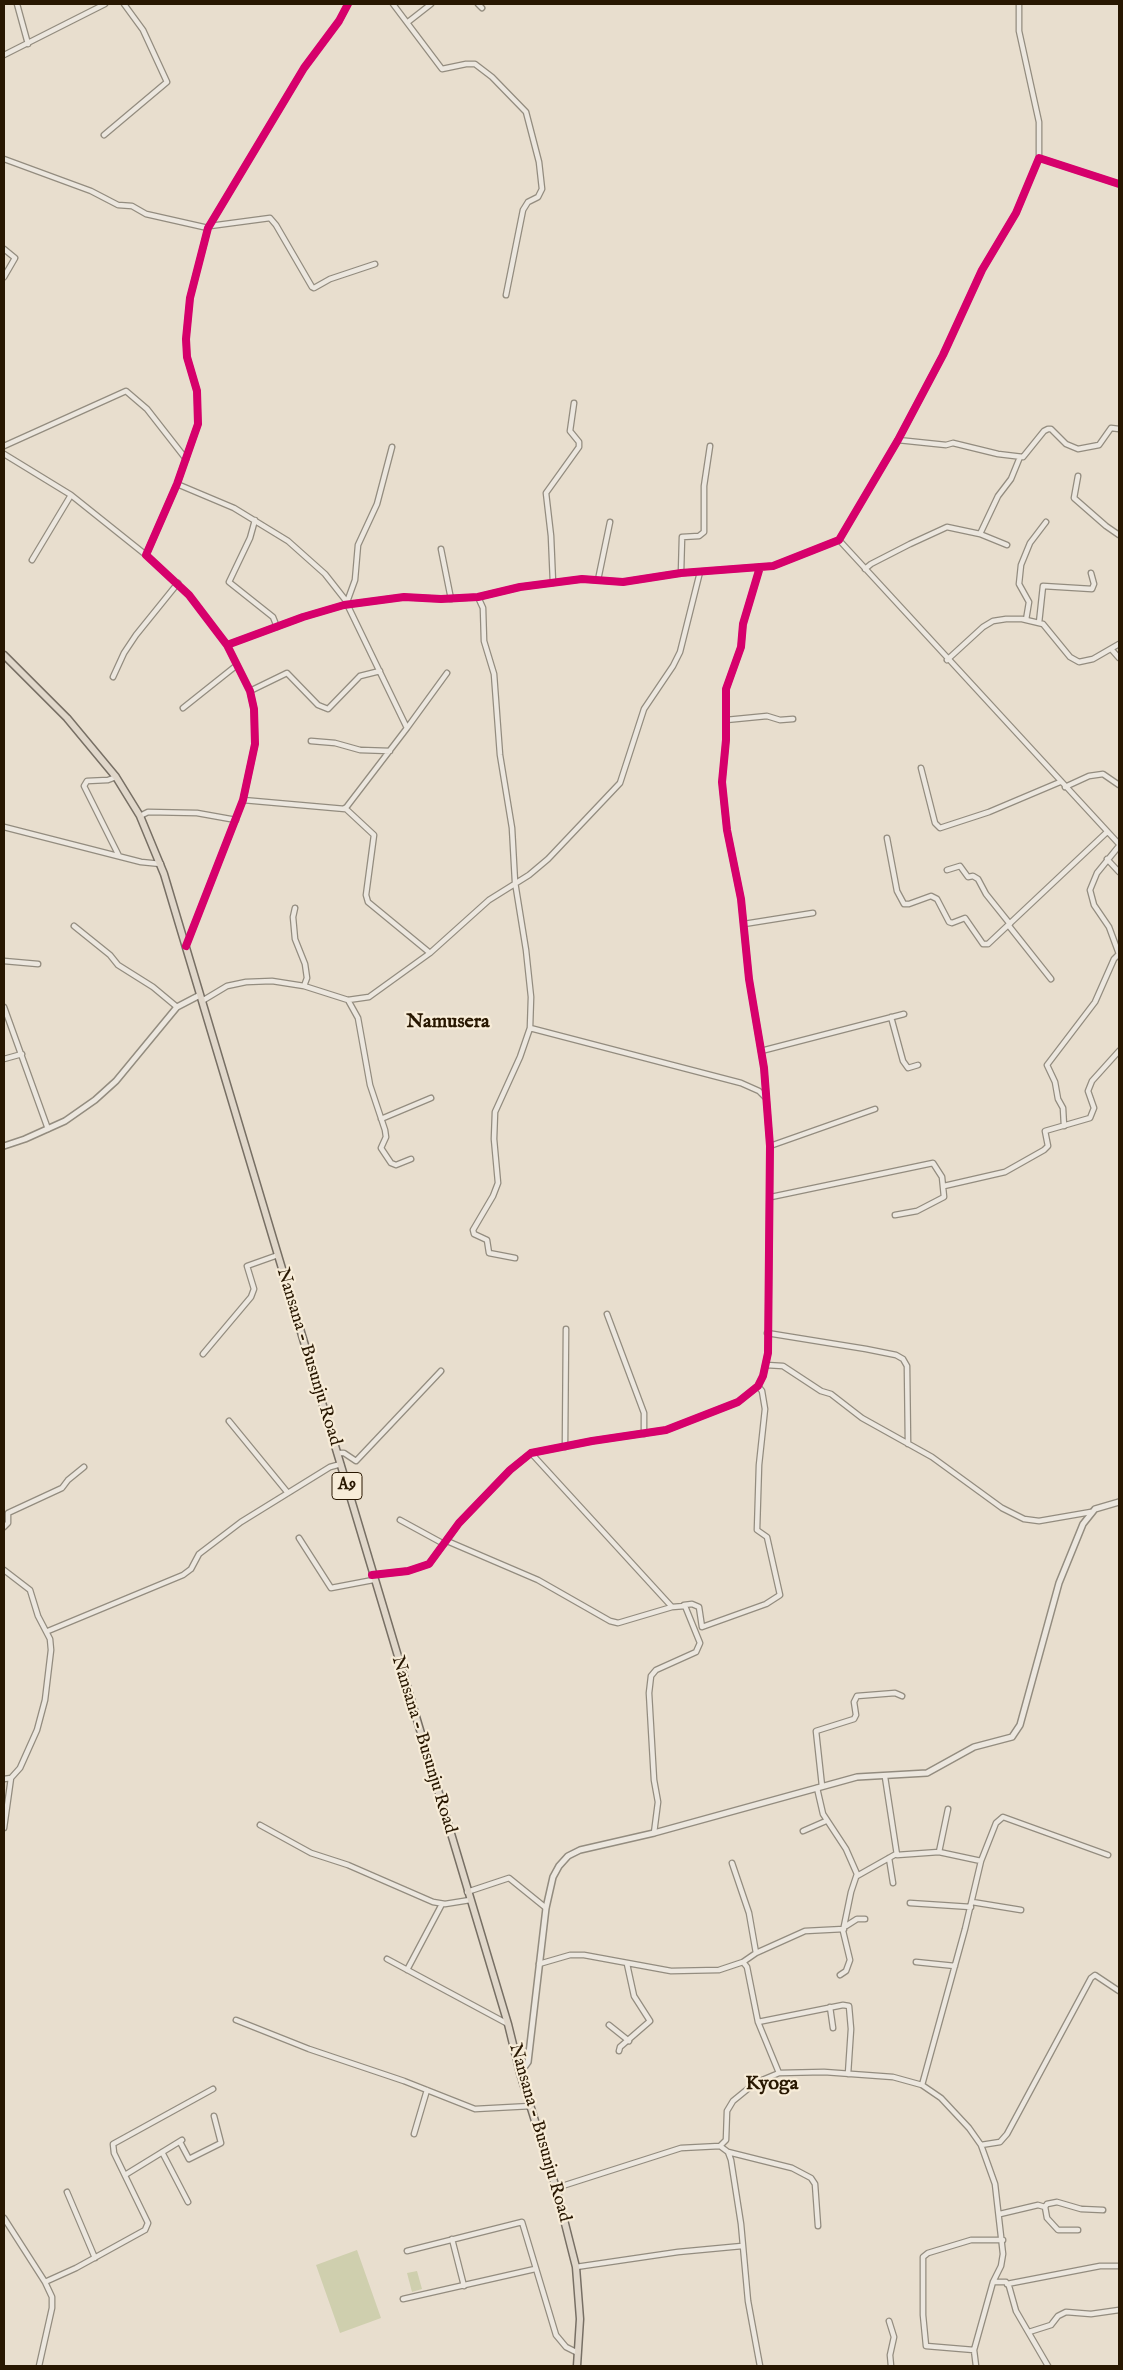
<!DOCTYPE html>
<html>
<head>
<meta charset="utf-8">
<style>
  body { margin:0 }
  #map { position:relative; width:1123px; height:2370px; overflow:hidden; background:#e8dece; font-family:"IM FELL English",serif }
  canvas { display:block }
  .frame { position:absolute; inset:0; border:5px solid #281701; pointer-events:none }
</style>
</head>
<body>
<div id="map">
<canvas width="1123" height="2370"></canvas>
<div class="frame"></div>
</div>
<script>
const ctx = document.querySelector('canvas').getContext('2d');
ctx.lineJoin = 'round';
function fill(path, color) {
  ctx.fillStyle = color;
  ctx.fill(path, 'evenodd');
}
function shape(rows) {
  const path = new Path2D();
  for (const r of rows) {
    path.moveTo(r[0], r[1]);
    for (let i = 2; i < r.length; i += 2) path.lineTo(r[i], r[i + 1]);
  }
  return path;
}
function trace(path, color, width, dash) {
  ctx.strokeStyle = color;
  ctx.lineWidth = width;
  ctx.lineCap = dash ? 'butt' : 'round';
  ctx.setLineDash(dash || []);
  ctx.stroke(path);
}
function label(font, color, halo, rows, align = 'center') {
  ctx.font = font + ' "IM FELL English",serif';
  ctx.lineWidth = 4.5;
  ctx.setLineDash([]);
  ctx.textBaseline = 'middle';
  ctx.strokeStyle = halo;
  ctx.fillStyle = color;
  for (const [text, x, y, turn = 0] of rows) {
    ctx.save();
    ctx.translate(x, y);
    ctx.rotate((+turn || 0) * Math.PI / 180);
    ctx.textAlign = isNaN(turn) ? turn : align;
    if (halo) ctx.strokeText(text, 0, 0);
    ctx.fillText(text, 0, 0);
    ctx.restore();
  }
}
fill(shape([
  [357,2250,381,2318,340,2333,316,2265],
  [417,2271,422,2289,412,2292,407,2273]
]), '#cfcfae');
const minor = shape([
  [17,4,28,44],
  [393,4,442,69,466,64,475,64,492,77,526,112,539,162,542,189,538,197,528,202,523,210,506,295],
  [478,4,482,8],
  [1019,4,1019,31,1039,122,1039,158],
  [408,22,431,4],
  [4,55,105,4],
  [104,135,167,82,143,30,124,4],
  [4,159,91,191,118,205,132,206,146,214,208,228],
  [210,226,270,218,276,225,312,287,314,288,330,279,375,264],
  [4,249,15,258,4,277],
  [898,440,946,445,953,443,998,454,1023,457,1044,431,1048,429,1051,429,1066,444,1078,449,1099,445,1111,428,1119,429],
  [4,446,126,391,147,409,186,459],
  [4,454,71,495,146,555],
  [1078,476,1074,498,1106,526,1119,535],
  [177,484,234,508,288,541,325,574,347,602],
  [255,520,250,538,229,582,273,617,277,627],
  [980,534,1007,545],
  [839,540,1119,844],
  [441,549,451,599],
  [32,560,71,495],
  [865,569,871,564,910,544,947,527,980,534,998,496,1011,479,1020,457],
  [681,573,682,537,699,536,704,532,704,486,710,446],
  [598,580,610,522],
  [553,583,551,536,546,493,579,447,579,442,570,431,574,403],
  [478,597,483,608,484,641,494,674,500,755,512,828,515,882,526,950,531,997,530,1028,741,1083,759,1091,766,1098],
  [347,602,355,580,358,545,377,504,392,447],
  [1026,620,1029,602,1019,584,1021,565,1030,543,1046,522],
  [1039,623,1043,586,1092,589,1094,584,1091,573],
  [227,645,303,617,344,605,404,597,441,599,478,597,520,587,582,579,623,582,681,573,773,566,839,540,898,440,943,355,982,270,1016,213,1039,158,1119,184],
  [1112,650,1119,658],
  [947,660,983,627,993,621,1006,619,1022,619,1043,624,1070,657,1079,662,1093,659,1119,644],
  [113,677,124,653,136,635,178,583],
  [250,691,287,673,318,705,328,709,360,676,380,671],
  [183,708,237,665],
  [726,720,767,716,780,720,793,719],
  [407,728,447,673],
  [311,741,335,743,360,750,390,751],
  [921,768,935,823,940,828,989,812,1060,782],
  [116,777,108,780,87,781,84,786,119,856],
  [1065,787,1089,776,1103,774,1119,785],
  [243,800,345,809,407,728,347,604],
  [345,808,374,835,366,895,368,902,430,953],
  [140,816,148,812,197,813,236,820],
  [4,827,141,862,161,864],
  [887,838,897,891,904,904,909,904,931,896,937,899,949,922,952,923,965,918,983,944,988,944,1107,832],
  [1119,846,1097,873,1090,890,1094,905,1109,927,1119,954],
  [1107,859,1119,872],
  [947,870,960,866,968,877,973,876,978,879,986,894,1010,924],
  [295,908,293,917,295,939,305,964,307,978,304,986],
  [744,924,813,913],
  [74,926,110,955,118,965,153,987,177,1007],
  [1009,926,1051,979],
  [186,946,243,800,255,744,254,709,250,691,227,645,189,595,146,555,177,484,198,424,197,391,187,357,186,339,190,298,208,228,304,68,339,21,348,4],
  [4,961,38,964],
  [348,1000,358,1018,370,1085,385,1130,386,1137,381,1148,391,1163,396,1165,411,1159],
  [202,1001,227,986,246,982,272,981,304,986,348,1000,369,997,430,953,489,900,529,875,548,859,620,783,644,709,673,666,680,652,700,572],
  [4,1007,48,1129],
  [891,1017,903,1061,908,1068,918,1065],
  [761,1051,904,1014],
  [4,1059,22,1054],
  [381,1119,431,1098],
  [1064,1126,1063,1108,1058,1099,1055,1082,1047,1065,1095,1002,1114,959,1119,954],
  [770,1146,875,1109],
  [944,1186,1005,1172,1044,1150,1048,1146,1045,1131,1090,1118,1094,1108,1088,1091,1092,1081,1119,1051],
  [771,1197,933,1163,942,1177,944,1197,917,1211,895,1215],
  [515,1258,489,1253,487,1240,474,1234,473,1230,493,1196,498,1183,494,1139,495,1112,520,1057,530,1028],
  [607,1314,644,1413,644,1434],
  [767,1333,866,1349,896,1355,903,1359,907,1366,908,1444],
  [203,1354,251,1297,254,1289,247,1266,278,1255],
  [766,1365,783,1366,821,1391,831,1394,862,1418,932,1457,1002,1508,1024,1519,1039,1521,1091,1512],
  [229,1421,288,1493],
  [565,1447,566,1329],
  [337,1453,344,1453,356,1461,441,1371],
  [531,1453,672,1607,685,1606,700,1643,696,1652,656,1670,651,1676,649,1693,654,1780,658,1802,654,1833],
  [400,1520,444,1544],
  [4,1527,8,1523,8,1513,62,1488,68,1480,84,1467],
  [299,1538,331,1588,373,1580],
  [447,1541,538,1580,610,1621,618,1623,672,1607],
  [4,1570,30,1590,38,1616,50,1639,51,1650,45,1700,37,1730,20,1768,11,1778,4,1779],
  [372,1575,408,1571,429,1564,459,1523,510,1470,531,1453,592,1441,666,1430,738,1402,758,1386,763,1376,768,1353,770,1146,764,1068,749,979,741,899,727,830,722,782,726,740,726,689,741,647,743,624,760,567],
  [684,1605,692,1604,699,1607,702,1627,766,1604,780,1595,767,1537,757,1530,759,1465,765,1409,762,1391,758,1386],
  [48,1631,183,1575,191,1569,199,1554,241,1522,330,1467,341,1464],
  [885,1777,897,1855,939,1852,981,1861,965,1929,922,2085],
  [822,1786,816,1731,854,1719,856,1715,854,1702,857,1696,895,1693,902,1696],
  [817,1788,823,1814,846,1849,857,1874,851,1892,843,1931,850,1960,846,1971,840,1975],
  [260,1825,311,1853,348,1865,433,1902,445,1904,470,1900],
  [4,1828,11,1778],
  [803,1831,826,1821],
  [939,1852,948,1809],
  [889,1858,893,1883],
  [981,1861,996,1823,1003,1817,1108,1855],
  [732,1863,749,1913,756,1953],
  [857,1876,896,1854],
  [467,1892,509,1878,546,1908],
  [972,1902,1021,1910],
  [910,1903,971,1907],
  [846,1926,857,1919,865,1919],
  [387,1959,508,2024],
  [743,1962,756,1953,805,1931,844,1929],
  [916,1962,955,1966],
  [539,1964,570,1955,584,1955,671,1971,719,1970,743,1962,747,1967,758,2022,779,2073],
  [407,1970,442,1904],
  [830,2007,833,2028],
  [236,2020,309,2049,404,2081,475,2109,531,2106],
  [758,2022,843,2005,849,2006,851,2029,848,2074],
  [609,2025,629,2041],
  [619,2051,620,2047,650,2021,634,1996,627,1964],
  [414,2134,427,2090],
  [180,2142,189,2159,221,2143,214,2116],
  [981,2145,1000,2142,1007,2134,1091,1978,1095,1975,1119,1991],
  [720,2146,728,2152,731,2160,741,2224,748,2301,760,2366],
  [162,2152,188,2202],
  [728,2152,792,2168,811,2178,815,2184,818,2226],
  [125,2175,182,2140],
  [556,2188,681,2148,720,2146,726,2140,727,2111,733,2101,755,2083,779,2073,824,2072,893,2077,922,2085,941,2098,969,2128,981,2145,995,2184,1003,2254,1001,2266,993,2282,974,2350,976,2366],
  [67,2192,95,2258],
  [1045,2207,1047,2204,1057,2202,1081,2209,1103,2210],
  [1000,2214,1038,2205,1045,2207,1047,2218,1058,2230,1078,2230],
  [4,2218,45,2282,52,2297,52,2308,39,2366],
  [452,2239,464,2286],
  [407,2251,522,2222,556,2335,566,2347,578,2353],
  [576,2267,678,2252,742,2246],
  [45,2282,76,2268,145,2230,148,2223,114,2153,113,2144,213,2089],
  [993,2282,1006,2282,1009,2286,1016,2311,1048,2366],
  [1007,2284,1100,2266,1119,2266],
  [403,2299,535,2269],
  [889,2321,894,2337,890,2355,891,2366],
  [1029,2332,1051,2325,1058,2316,1066,2312,1091,2314,1119,2310],
  [974,2350,926,2346,923,2315,923,2257,928,2253,971,2240,1003,2240]
]);
const tertiary = shape([
  [4,1146,25,1139,65,1121,95,1100,116,1081,177,1007,200,995],
  [520,2073,528,2062,546,1908,553,1877,559,1866,568,1856,580,1850,654,1833,857,1777,927,1773,974,1747,1012,1737,1020,1725,1059,1583,1083,1524,1095,1509,1119,1502]
]);
const primary = shape([
  [4,655,67,718,116,777,140,816,164,874,508,2024,520,2073,556,2188,576,2267,580,2319,577,2366]
]);
trace(minor, '#938c7f', 7);
trace(tertiary, '#938c7f', 8);
trace(primary, '#776f64', 9);
trace(minor, '#ece7df', 4.5);
trace(tertiary, '#ece7df', 5);
trace(primary, '#e0d7ca', 6);
trace(shape([
  [227,645,303,617,344,605,404,597,441,599,478,597,520,587,582,579,623,582,681,573,773,566,839,540,898,440,943,355,982,270,1016,213,1039,158,1119,184],
  [186,946,243,800,255,744,254,709,250,691,227,645,189,595,146,555,177,484,198,424,197,391,187,357,186,339,190,298,208,228,304,68,339,21,348,4],
  [372,1575,408,1571,429,1564,459,1523,510,1470,531,1453,592,1441,666,1430,738,1402,758,1386,763,1376,768,1353,770,1146,764,1068,749,979,741,899,727,830,722,782,726,740,726,689,741,647,743,624,760,567]
]), '#d6006c', 8);
for (const [x, y, w] of [
  [347,1486,30]
]) {
  const box = new Path2D();
  box.roundRect(x - w / 2, y - 13.5, w, 27, 4);
  ctx.fillStyle = '#f7ecd8';
  ctx.fill(box);
  trace(box, '#281701', 1);
}
label('bold 16px', '#281701', null, [
  ["A9",347,1486]
]);
label('18px', '#281701', '#f7ecd8', [
  ["Nansana - Busunju Road",308,1357,73],
  ["Nansana - Busunju Road",423,1745,73],
  ["Nansana - Busunju Road",539,2133,74]
]);
label('bold 20px', '#281701', '#f7ecd8', [
  ["Namusera",448,1023],
  ["Kyoga",772,2085]
]);
</script>
</body>
</html>
